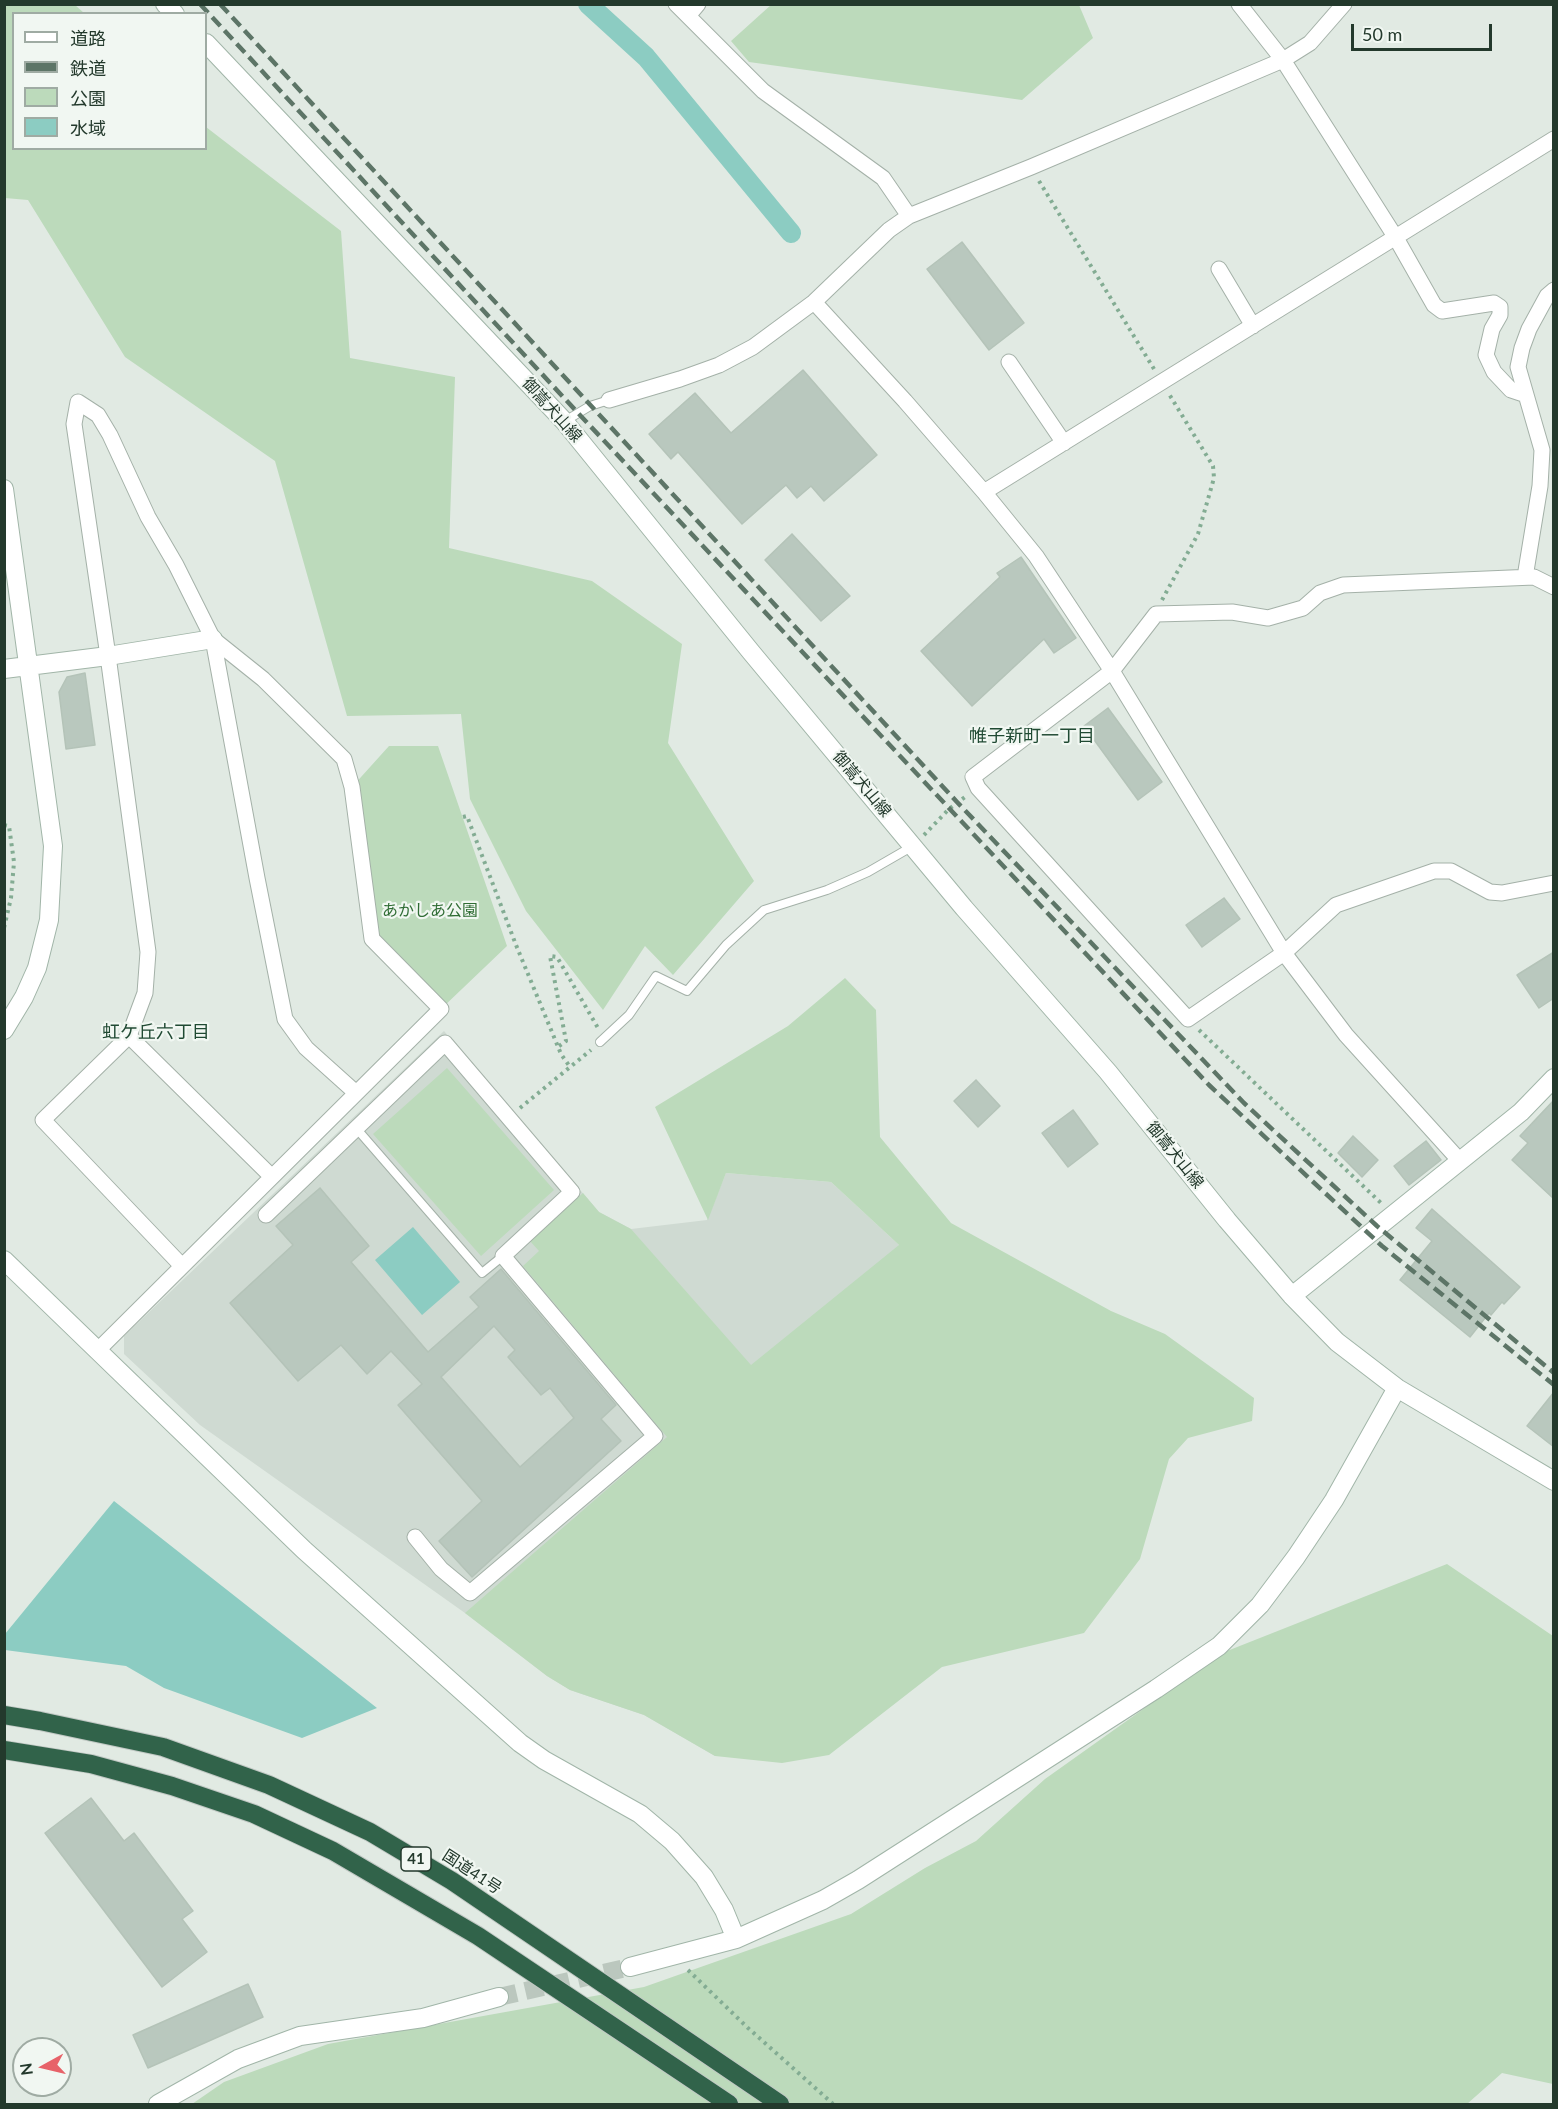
<!DOCTYPE html>
<html>
<head>
<meta charset="utf-8">
<style>
  body { margin:0 }
  #map { position:relative; width:1558px; height:2109px; overflow:hidden; background:#e1eae3; font-family:Lato,"Noto Sans JP",sans-serif }
  canvas { display:block }
  .frame { position:absolute; inset:0; border:6px solid #23392c; pointer-events:none }
  .legend { position:absolute; left:12px; top:12px; width:195px; height:138px; box-sizing:border-box; background:#f1f7f2; border:2px solid #9faba3; margin:0; padding:8px 10px; list-style:none; font-size:18px; color:#23392c }
  .legend li { display:flex; align-items:center; gap:12px; height:30px }
  .legend b { width:30px; border:2px solid #9faba3 }
  .north { position:absolute; left:12px; top:2037px; width:60px; height:60px; box-sizing:border-box; background:#f1f7f2; border:2px solid #9faba3; border-radius:50%; rotate:262deg; font-size:16px; font-weight:700; line-height:24px; text-align:center; color:#23392c }
  .north::after { content:''; display:block; margin:auto; width:21px; height:27px; background:#e76269; clip-path:polygon(50% 0,100% 100%,50% 72%,0 100%) }
  .scale { position:absolute; left:1351px; top:24px; width:141px; height:27px; box-sizing:border-box; border:3px solid #23392c; border-top:0; padding-left:8px; font-size:18px; line-height:21px; white-space:nowrap; color:#23392c; -webkit-text-stroke:4px #f1f7f2; paint-order:stroke }
</style>
</head>
<body>
<div id="map">
<canvas width="1558" height="2109"></canvas>
<div class="frame"></div>
<ul class="legend">
<li><b style="height:8px;background:#fff"></b>道路</li>
<li><b style="height:8px;background:#5d7567"></b>鉄道</li>
<li><b style="height:16px;background:#bcdabb"></b>公園</li>
<li><b style="height:16px;background:#8cccc2"></b>水域</li>
</ul>
<div class="north">N</div>
<div class="scale">50 m</div>
</div>
<script>
const ctx = document.querySelector('canvas').getContext('2d');
ctx.lineJoin = 'round';
function fill(path, color) {
  ctx.fillStyle = color;
  ctx.fill(path, 'evenodd');
}
function shape(rows) {
  const path = new Path2D();
  for (const r of rows) {
    path.moveTo(r[0], r[1]);
    for (let i = 2; i < r.length; i += 2) path.lineTo(r[i], r[i + 1]);
  }
  return path;
}
function trace(path, color, width, dash) {
  ctx.strokeStyle = color;
  ctx.lineWidth = width;
  ctx.lineCap = dash ? 'butt' : 'round';
  ctx.setLineDash(dash || []);
  ctx.stroke(path);
}
function label(font, color, halo, rows, align = 'center') {
  ctx.font = font + ' Lato,"Noto Sans JP",sans-serif';
  ctx.lineWidth = 4.5;
  ctx.setLineDash([]);
  ctx.textBaseline = 'middle';
  ctx.strokeStyle = halo;
  ctx.fillStyle = color;
  for (const [text, x, y, turn = 0] of rows) {
    ctx.save();
    ctx.translate(x, y);
    ctx.rotate((+turn || 0) * Math.PI / 180);
    ctx.textAlign = isNaN(turn) ? turn : align;
    if (halo) ctx.strokeText(text, 0, 0);
    ctx.fillText(text, 0, 0);
    ctx.restore();
  }
}
fill(shape([
  [444,1031,599,1212,631,1229,707,1220,726,1173,831,1182,899,1245,715,1756,644,1715,570,1690,547,1676,465,1613,200,1425,124,1354,124,1336]
]), '#cfdad2');
fill(shape([
  [772,4,1079,5,1093,38,1022,100,749,62,731,41],
  [4,5,75,5,84,13,14,14,14,148,206,148,206,127,341,231,350,358,455,377,449,548,592,581,682,644,668,743,754,881,673,975,645,946,603,1010,526,911,470,799,461,714,347,716,275,461,125,357,28,200,5,198],
  [389,746,438,746,507,946,441,1009,372,939,352,787],
  [845,978,876,1010,880,1137,951,1223,1111,1311,1165,1334,1254,1398,1252,1421,1188,1438,1169,1459,1140,1559,1084,1633,942,1667,829,1755,782,1763,715,1756,644,1715,570,1690,547,1676,465,1613,667,1437,523,1266,539,1251,530,1241,583,1193,599,1212,631,1229,751,1365,899,1245,831,1182,726,1173,708,1220,655,1107,788,1026],
  [447,1068,554,1190,481,1256,373,1134],
  [1447,1564,1553,1636,1553,2084,1502,2073,1467,2104,192,2104,224,2082,328,2044,644,1987,851,1914,925,1868,976,1841,1045,1779,1222,1653]
]), '#bcdabb');
fill(shape([
  [413,1227,460,1282,422,1315,375,1260],
  [114,1501,377,1708,302,1738,164,1688,126,1666,5,1650,5,1634]
]), '#8cccc2');
trace(shape([
  [588,4,646,57,791,233]
]), '#8cccc2', 20);
const building = shape([
  [962,242,1024,323,989,350,927,269,962,242],
  [803,370,877,455,824,501,811,486,797,498,786,485,742,524,678,452,671,459,649,434,695,393,731,433,803,370],
  [792,534,850,596,821,621,765,560,792,534],
  [1021,557,1076,638,1054,653,1044,639,972,706,921,651,1000,577,997,573,1021,557],
  [85,673,95,745,66,749,59,692,67,677,85,673],
  [1108,708,1162,782,1138,800,1084,726,1108,708],
  [1224,898,1240,919,1202,947,1186,925,1224,898],
  [1554,952,1554,998,1539,1008,1517,975,1554,952],
  [976,1080,1000,1106,978,1127,954,1101,976,1080],
  [1554,1100,1554,1199,1512,1160,1528,1143,1520,1136,1554,1100],
  [1073,1110,1098,1144,1068,1167,1042,1133,1073,1110],
  [1353,1136,1378,1160,1362,1177,1338,1153,1353,1136],
  [1426,1141,1441,1160,1409,1185,1394,1166,1426,1141],
  [320,1188,369,1246,351,1262,428,1352,479,1307,470,1297,501,1269,616,1405,601,1419,621,1441,472,1577,439,1541,482,1501,398,1405,422,1384,391,1351,367,1374,341,1345,298,1381,230,1303,293,1245,276,1226,320,1188],
  [494,1326,515,1350,508,1357,541,1395,550,1388,574,1418,520,1467,441,1377,494,1326],
  [1432,1209,1520,1287,1504,1304,1502,1302,1491,1315,1489,1313,1470,1337,1400,1280,1432,1241,1416,1228,1432,1209],
  [1554,1392,1554,1447,1527,1426,1554,1392],
  [91,1798,124,1841,134,1833,193,1911,182,1919,207,1952,162,1987,45,1833,91,1798],
  [248,1984,263,2017,148,2068,133,2035,248,1984]
]);
fill(building, '#b9c8be');
trace(building, '#b4c3b8', 1.5);
trace(shape([
  [499,1997,630,1967]
]), '#bbc7be', 18, [18, 9]);
const lane = shape([
  [565,421,590,406,609,400],
  [600,1042,629,1015,656,976,687,991,726,945,764,910,827,890,868,872,913,846],
  [356,1128,482,1273,503,1256]
]);
const street = shape([
  [676,4,763,91,883,178,909,216],
  [1239,4,1283,60,1396,238,1434,305,1442,311,1494,303,1500,307,1500,315,1492,329,1486,355,1494,372,1511,390,1526,395],
  [688,16,698,4],
  [1219,269,1253,326],
  [814,302,905,401,984,492,1036,556,1112,671,1284,953,1346,1035,1460,1161],
  [1009,362,1064,443],
  [609,400,680,379,719,365,753,347,814,302,889,230,909,216,1031,167,1283,60,1310,43,1344,4],
  [984,492,1554,139],
  [1525,577,1540,486,1542,450,1518,367,1522,348,1529,329,1547,296,1554,290],
  [1554,587,1534,577,1343,585,1320,593,1303,608,1268,618,1232,612,1156,614,1112,671,973,777,978,788,1188,1019,1284,953,1336,905,1434,871,1451,871,1490,892,1502,893,1554,883],
  [129,1036,271,1176],
  [266,1215,445,1043,572,1192,503,1256,655,1436,470,1593,441,1569,415,1537],
  [182,1266,43,1120,129,1036,145,993,148,952,108,656,74,424,78,402,98,415,110,435,148,517,176,565,213,639,257,878,285,1019,306,1048,355,1092],
  [98,1350,441,1009,372,939,352,787,344,759,263,679,213,639]
]);
const secondary = shape([
  [165,4,175,14],
  [206,43,564,421,751,652,964,908,1108,1072,1227,1220,1292,1296,1337,1342,1397,1388,1554,1481],
  [4,489,53,846,49,920,37,968,24,997,4,1030],
  [4,669,108,656,213,639],
  [4,1260,304,1550,520,1743,544,1760,640,1814,672,1841,704,1877,724,1910,736,1939],
  [1292,1296,1521,1112,1554,1078],
  [630,1967,736,1939,823,1900,858,1880,1156,1689,1219,1646,1260,1605,1296,1557,1334,1500,1397,1388],
  [158,2104,238,2059,300,2036,423,2018,499,1997]
]);
const highway = shape([
  [4,1715,40,1721,163,1747,269,1785,370,1832,452,1881,780,2104],
  [4,1750,91,1764,172,1786,254,1814,333,1851,478,1936,729,2104]
]);
trace(lane, '#a4b1a8', 10);
trace(street, '#a4b1a8', 17);
trace(secondary, '#a1b5a8', 20);
trace(highway, '#c1c8c4', 20);
trace(shape([
  [1039,181,1154,369],
  [1162,600,1198,534,1214,478,1213,466,1169,394],
  [463,817,467,816,516,945,561,1054,570,1067],
  [4,825,9,826,14,862,11,898,4,928],
  [924,835,949,809,965,797],
  [1199,1030,1381,1203],
  [559,1046,566,1041,550,956,557,957,598,1028],
  [520,1108,591,1050],
  [688,1970,748,2028,833,2104]
]), '#83ac93', 4, [3, 4.5]);
trace(lane, '#fff', 8);
trace(street, '#fff', 15);
trace(secondary, '#fff', 18);
trace(highway, '#31634a', 18);
trace(shape([
  [200,4,578,413,1209,1085,1382,1246,1554,1385],
  [220,4,957,802,1244,1103,1377,1226,1554,1373]
]), '#5d7567', 4.5, [12, 6]);
for (const [x, y, w] of [
  [416,1859,30]
]) {
  const box = new Path2D();
  box.roundRect(x - w / 2, y - 12, w, 24, 4.5);
  ctx.fillStyle = '#f1f7f2';
  ctx.fill(box);
  trace(box, '#23392c', 1.5);
}
label('bold 15px', '#23392c', null, [
  ["41",416,1859]
]);
label('16px', '#23392c', '#f1f7f2', [
  ["御嵩犬山線",552,410,48],
  ["御嵩犬山線",862,784,50],
  ["御嵩犬山線",1175,1155,51],
  ["国道41号",472,1872,33]
]);
label('16px', '#306d35', '#f1f7f2', [
  ["あかしあ公園",430,911]
]);
label('18px', '#204a33', '#f1f7f2', [
  ["帷子新町一丁目",1032,736],
  ["虹ケ丘六丁目",156,1032]
]);
</script>
</body>
</html>
